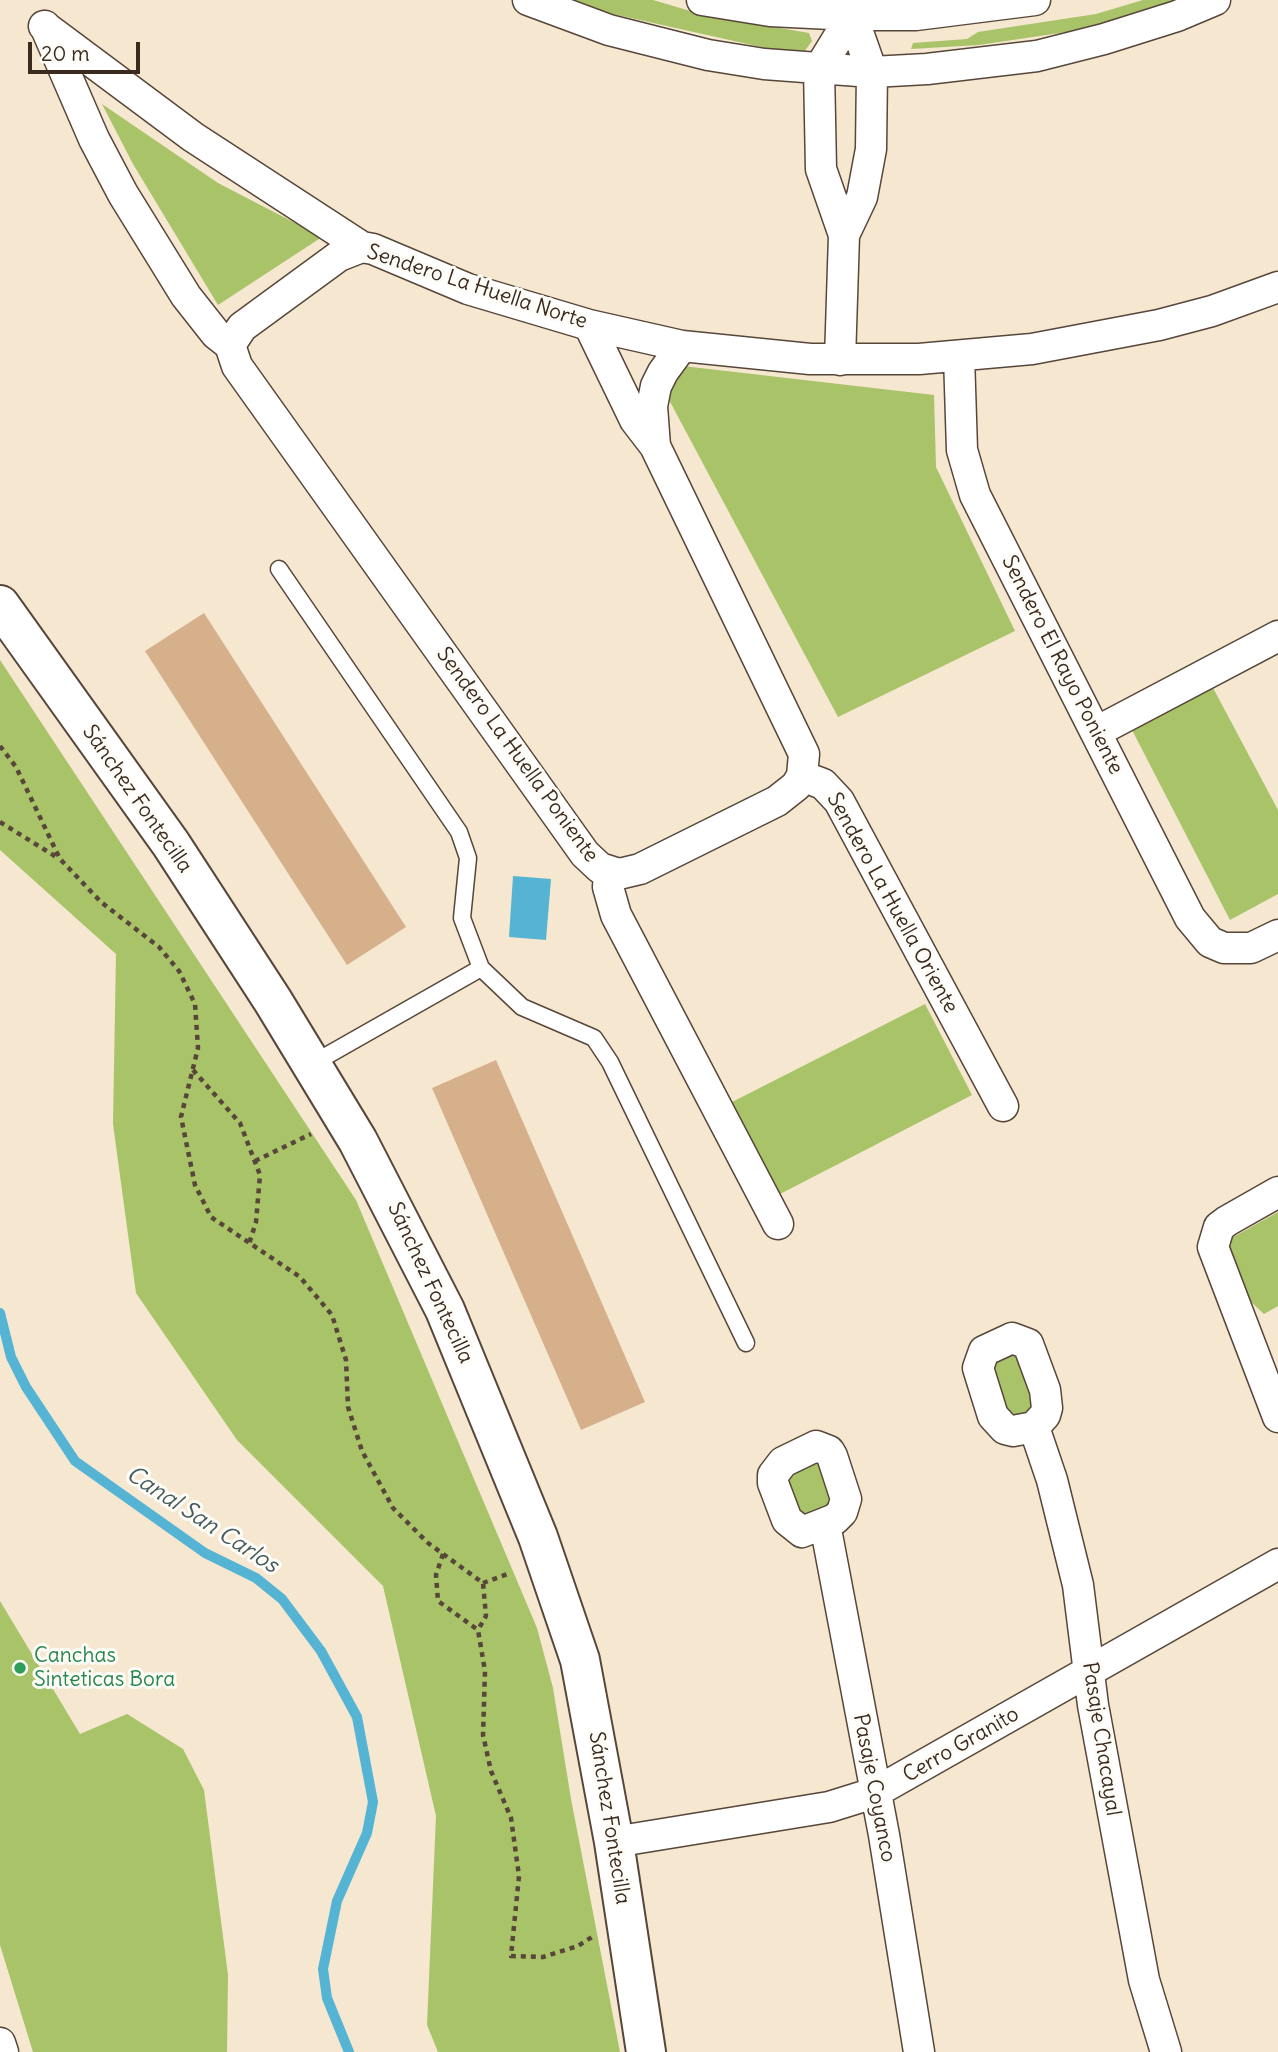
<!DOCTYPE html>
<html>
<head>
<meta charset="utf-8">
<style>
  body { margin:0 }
  #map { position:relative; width:1278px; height:2052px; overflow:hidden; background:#f5e7d0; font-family:Delius,sans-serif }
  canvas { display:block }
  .scale { position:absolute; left:28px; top:42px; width:112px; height:32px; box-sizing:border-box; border:4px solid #3b2a1e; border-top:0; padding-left:9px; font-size:21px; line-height:24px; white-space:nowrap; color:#3b2a1e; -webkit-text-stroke:5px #fdfcf7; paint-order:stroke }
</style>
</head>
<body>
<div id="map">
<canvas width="1278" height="2052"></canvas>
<div class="scale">20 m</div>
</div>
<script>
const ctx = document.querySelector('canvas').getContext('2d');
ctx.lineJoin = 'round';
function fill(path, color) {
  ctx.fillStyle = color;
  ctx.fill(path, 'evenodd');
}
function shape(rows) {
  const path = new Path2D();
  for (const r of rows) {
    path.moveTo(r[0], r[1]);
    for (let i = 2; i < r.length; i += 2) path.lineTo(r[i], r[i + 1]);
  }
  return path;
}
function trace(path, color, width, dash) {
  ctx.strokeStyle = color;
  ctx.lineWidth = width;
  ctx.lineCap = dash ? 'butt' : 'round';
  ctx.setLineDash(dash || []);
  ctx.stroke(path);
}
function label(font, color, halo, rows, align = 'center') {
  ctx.font = font + ' Delius,sans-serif';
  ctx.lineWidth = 6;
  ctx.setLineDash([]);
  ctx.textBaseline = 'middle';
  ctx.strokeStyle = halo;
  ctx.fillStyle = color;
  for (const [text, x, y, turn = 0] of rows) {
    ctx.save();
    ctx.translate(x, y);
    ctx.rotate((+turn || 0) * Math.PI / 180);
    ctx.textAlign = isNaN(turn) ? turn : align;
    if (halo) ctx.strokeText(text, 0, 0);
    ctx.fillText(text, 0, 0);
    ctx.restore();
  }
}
fill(shape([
  [568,0,653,0,704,15,809,33,812,41,804,52,770,49,613,14],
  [1143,0,1188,0,1100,27,979,45,911,49,913,43,967,39,978,32,1096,14],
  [102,104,218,183,322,237,218,305,133,164],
  [683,366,934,395,936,467,1015,631,838,717,667,396],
  [0,660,356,1200,537,1628,553,1688,571,1799,620,2052,438,2052,427,2025,436,1816,383,1586,237,1440,136,1293,113,1124,116,954,0,850],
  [1212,686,1278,810,1278,894,1230,920,1131,728],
  [925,1004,972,1095,780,1194,732,1102],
  [1278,1212,1278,1306,1264,1314,1249,1300,1230,1261,1228,1240],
  [1014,1344,1038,1406,1034,1418,1003,1417,989,1353],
  [817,1459,836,1498,826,1514,803,1526,784,1475],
  [0,1601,80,1734,127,1714,183,1749,204,1790,228,1975,227,2052,33,2052,0,1945]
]), '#a9c369');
fill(shape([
  [513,876,551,879,546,940,509,937]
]), '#55b4d3');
trace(shape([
  [0,1313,11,1357,26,1387,75,1461,205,1553,256,1578,282,1599,321,1651,357,1717,373,1802,367,1833,337,1901,323,1969,327,1998,349,2052]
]), '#55b4d3', 10);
fill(shape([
  [204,613,406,927,347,965,145,651],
  [496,1060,645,1402,581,1430,432,1088]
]), '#d5b08b');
const service = shape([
  [279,569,459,832,468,858,462,918,481,968,522,1007,594,1038,610,1062,746,1343],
  [312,1064,481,968]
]);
const minor = shape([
  [528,0,609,30,708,55,764,64,872,72,927,69,1037,56,1104,39,1177,16,1215,0],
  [702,0,770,11,852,15,916,15,1035,0],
  [44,26,193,137,362,247],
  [45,26,94,139,123,194,186,296,216,334,230,345],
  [844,235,862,197,871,149,872,72,852,15],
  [589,325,635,420,655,446,804,754,802,776,796,786,777,801,640,869,619,874,600,868,585,854,237,366,230,345,242,327,339,256,362,247,373,249,468,289,589,325,682,346,810,359,919,359,1032,349,1159,325,1212,311,1278,287],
  [959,356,962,450,975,495,1190,918,1210,942,1224,948,1251,948,1278,935],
  [840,360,844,235,821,169,819,69,852,15],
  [655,446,652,406,656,386,663,372,682,346],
  [1096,732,1278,636],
  [802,776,823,784,839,801,1003,1106],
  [609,872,608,887,616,915,778,1224],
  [1278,1192,1227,1221,1219,1227,1213,1247,1278,1417],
  [1012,1338,1028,1344,1045,1390,1047,1408,1045,1415,1034,1427,1013,1431,1005,1429,993,1416,978,1368,984,1351,1012,1338],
  [1034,1427,1052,1480,1078,1585,1093,1705,1144,1980,1166,2052],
  [816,1446,829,1451,832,1456,846,1499,842,1512,835,1519,802,1532,787,1520,773,1483,773,1475,783,1462,816,1446],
  [825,1524,884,1835,919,2052],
  [614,1842,829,1807,874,1793,1278,1564],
  [0,2043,3,2052]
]);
const tertiary = shape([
  [0,605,171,844,273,1001,358,1141,445,1310,538,1537,580,1660,614,1842,646,2052]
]);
trace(service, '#574639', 19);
trace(minor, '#574639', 33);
trace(tertiary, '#574639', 42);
trace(shape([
  [0,746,16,767,60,859,101,902,159,947,179,971,195,1004,198,1048,181,1117,195,1185,211,1217,300,1277,332,1315,346,1360,348,1407,362,1451,393,1508,428,1543,483,1583,486,1616,478,1630],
  [0,822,58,858],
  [193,1070,240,1123,260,1175,256,1222,249,1244],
  [255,1161,311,1134],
  [443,1554,436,1575,438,1601,478,1630,485,1671,483,1735,491,1771,511,1818,519,1876,511,1956,543,1957,578,1946,592,1937],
  [483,1583,510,1573]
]), '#574639', 4.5, [5, 5]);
trace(service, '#fff', 16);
trace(minor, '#fff', 30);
trace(tertiary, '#fff', 38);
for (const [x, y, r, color] of [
  [20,1668,7,"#2e9e5b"]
]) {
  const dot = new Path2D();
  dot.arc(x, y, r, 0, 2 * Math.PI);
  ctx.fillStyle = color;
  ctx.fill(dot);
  trace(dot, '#fdfcf7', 2.5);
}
label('21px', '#3b2a1e', '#fdfcf7', [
  ["Sendero La Huella Norte",477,287,18],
  ["Sendero El Rayo Poniente",1062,665,63],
  ["Sendero La Huella Poniente",517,755,54],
  ["Sánchez Fontecilla",137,799,55],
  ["Sendero La Huella Oriente",892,903,61],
  ["Sánchez Fontecilla",430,1283,65],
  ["Pasaje Chacayal",1101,1739,81],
  ["Cerro Granito",961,1745,-30],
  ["Pasaje Coyanco",874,1788,79],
  ["Sánchez Fontecilla",609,1818,81]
]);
label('21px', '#27864d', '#fdfcf7', [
  ["Canchas",34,1656],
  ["Sinteticas Bora",34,1680]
], 'left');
label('italic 23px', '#445a5d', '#fdfcf7', [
  ["Canal San Carlos",202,1520,33]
]);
</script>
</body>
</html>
